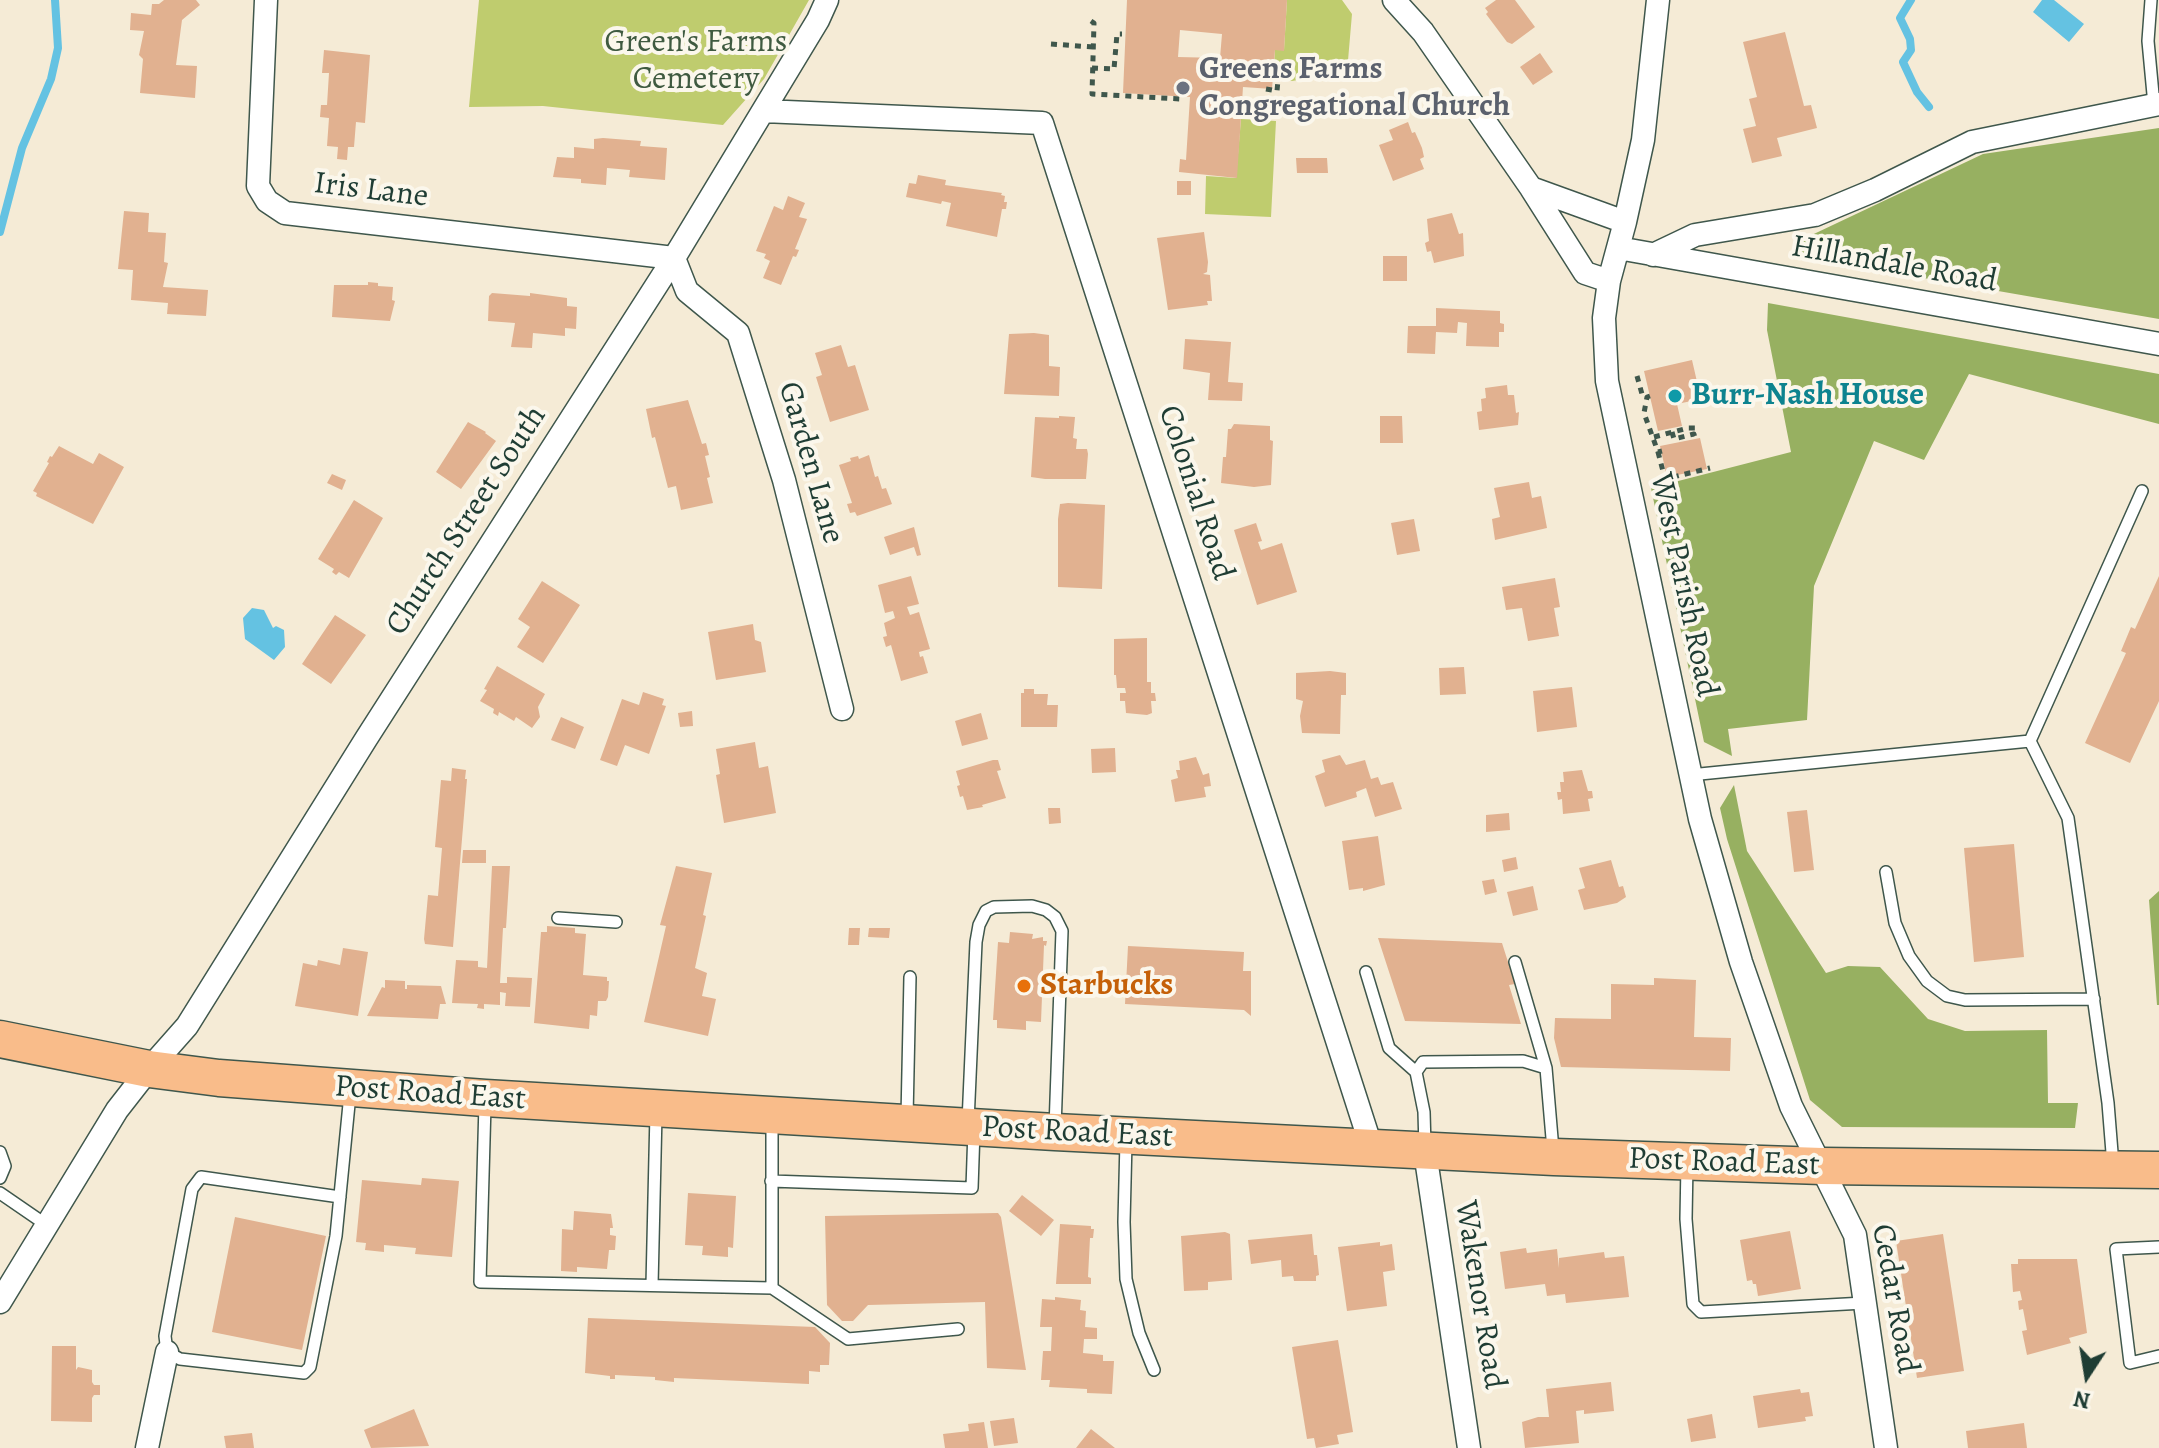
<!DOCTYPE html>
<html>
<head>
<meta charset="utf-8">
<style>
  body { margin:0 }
  #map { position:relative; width:2159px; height:1448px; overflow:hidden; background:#f5ebd6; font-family:Alegreya,serif }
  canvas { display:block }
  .north { position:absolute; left:2047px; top:1336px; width:80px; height:80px; -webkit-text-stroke:6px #fbf7ec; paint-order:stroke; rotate:192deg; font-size:22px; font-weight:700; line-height:32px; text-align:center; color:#1f3d34 }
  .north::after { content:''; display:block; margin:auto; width:28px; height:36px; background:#1f3d34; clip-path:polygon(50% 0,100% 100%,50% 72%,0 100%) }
</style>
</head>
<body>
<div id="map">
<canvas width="2159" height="1448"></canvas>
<div class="north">N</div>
</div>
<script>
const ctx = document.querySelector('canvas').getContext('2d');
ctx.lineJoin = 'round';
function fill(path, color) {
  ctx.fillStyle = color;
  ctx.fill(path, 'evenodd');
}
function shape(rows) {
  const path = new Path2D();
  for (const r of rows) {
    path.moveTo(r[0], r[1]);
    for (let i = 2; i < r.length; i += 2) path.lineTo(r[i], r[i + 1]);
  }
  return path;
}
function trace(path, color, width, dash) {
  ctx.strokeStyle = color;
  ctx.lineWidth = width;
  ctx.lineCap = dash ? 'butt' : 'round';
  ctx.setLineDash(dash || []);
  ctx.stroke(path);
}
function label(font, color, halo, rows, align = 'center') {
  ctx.font = font + ' Alegreya,serif';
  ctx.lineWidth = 8;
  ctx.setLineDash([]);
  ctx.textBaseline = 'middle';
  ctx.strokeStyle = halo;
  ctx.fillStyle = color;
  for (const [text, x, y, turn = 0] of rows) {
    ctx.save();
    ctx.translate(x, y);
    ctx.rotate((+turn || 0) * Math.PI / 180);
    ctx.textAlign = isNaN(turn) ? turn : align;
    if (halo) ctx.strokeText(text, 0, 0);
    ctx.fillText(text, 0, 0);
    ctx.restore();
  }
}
fill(shape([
  [479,0,809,0,764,79,723,125,543,106,469,107],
  [1287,0,1342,0,1352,14,1347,72,1292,81,1273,80,1275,50,1284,50],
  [1241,119,1276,121,1271,217,1205,214,1206,176,1236,178]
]), '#bfcc6e');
fill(shape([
  [2159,128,2159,319,1797,256,1799,241,1983,154],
  [1768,303,2159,374,2159,424,1969,374,1924,460,1874,441,1814,586,1807,720,1728,729,1732,756,1704,742,1651,488,1791,452,1767,330],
  [1734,785,1747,851,1826,973,1848,966,1880,967,1928,1019,1965,1031,2047,1030,2048,1103,2078,1103,2075,1128,1842,1127,1810,1100,1727,839,1720,808],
  [2159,891,2159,1005,2157,1005,2149,900]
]), '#97b061');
fill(shape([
  [2042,0,2054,0,2084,24,2069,42,2033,12],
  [252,608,264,610,273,628,276,626,284,630,285,647,274,660,245,639,243,618]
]), '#64c2e2');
trace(shape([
  [1911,0,1900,18,1910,39,1911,50,1903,62,1917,92,1929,107],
  [0,232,22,148,51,79,58,48,55,0]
]), '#64c2e2', 8);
fill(shape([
  [164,0,196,0,200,5,182,20,176,65,197,66,195,98,140,93,143,59,139,55,144,31,130,30,131,13,151,15,152,4,159,4],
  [1127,0,1287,0,1284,51,1275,50,1272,89,1243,87,1237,178,1179,172,1180,159,1186,160,1190,97,1123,93],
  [1180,30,1222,34,1220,58,1178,57],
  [1496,0,1515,0,1535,27,1512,44,1507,42,1486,14,1488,12,1485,8],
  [1785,32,1804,106,1811,105,1817,128,1777,138,1782,156,1752,163,1743,129,1756,126,1749,99,1757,97,1743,42],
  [324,50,370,55,365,123,356,122,354,147,348,147,347,160,337,159,338,147,327,146,329,118,320,117,321,105,327,105,329,73,322,73],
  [1540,53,1553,72,1533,85,1520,67],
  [1408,122,1412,133,1415,132,1422,148,1424,157,1420,159,1424,169,1393,181,1379,145,1393,140,1389,130],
  [603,138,641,141,640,146,667,148,665,180,629,177,630,170,607,168,606,185,581,183,581,179,553,177,557,157,574,158,574,147,594,149,594,139],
  [1296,158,1327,158,1328,173,1297,173],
  [918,175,946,180,945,185,1002,193,1001,195,1005,196,1004,202,1007,202,1006,209,1002,209,997,237,946,226,951,203,942,201,941,204,906,197,909,183,916,184],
  [1177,181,1191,181,1191,195,1177,195],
  [788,196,805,203,799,217,807,219,795,249,799,250,796,257,793,256,781,285,763,278,770,261,764,258,766,254,756,251,774,206,783,210],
  [124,211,149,213,148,232,166,233,164,262,168,263,163,287,208,290,206,316,167,314,168,303,131,300,133,270,118,269],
  [1452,213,1459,234,1463,233,1464,256,1434,263,1431,251,1427,252,1425,243,1429,241,1427,219],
  [1204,232,1208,262,1207,272,1203,274,1210,275,1212,301,1207,301,1208,305,1168,310,1157,238],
  [1383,256,1407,256,1407,281,1383,281],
  [368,282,378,283,378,286,393,287,392,300,395,301,390,321,332,317,334,285,368,285],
  [492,293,530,296,530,293,567,298,567,306,577,307,576,329,565,328,565,336,533,333,532,348,511,347,515,323,488,321,489,296],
  [1436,308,1500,311,1500,323,1504,324,1504,332,1499,332,1499,347,1466,346,1467,323,1458,322,1457,333,1436,332,1435,354,1407,353,1408,326,1436,326],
  [1034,333,1049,335,1049,366,1060,367,1059,396,1004,394,1009,334],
  [1185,339,1231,342,1228,382,1243,383,1242,401,1208,400,1210,373,1183,369],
  [841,345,848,367,855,365,869,410,830,422,816,377,822,375,815,353],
  [1692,360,1701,399,1677,404,1682,426,1658,431,1644,371],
  [1507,385,1508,395,1514,395,1516,413,1519,412,1518,425,1479,430,1477,412,1482,411,1481,399,1486,398,1485,388],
  [688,400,702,444,706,443,709,455,705,456,710,477,707,478,713,503,681,510,676,486,668,488,655,437,652,438,646,409],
  [1059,416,1075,417,1073,438,1077,439,1076,449,1087,449,1088,454,1086,479,1045,479,1031,477,1035,417,1059,418],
  [1380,416,1402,416,1403,443,1380,443],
  [468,422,486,432,485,433,496,441,461,489,436,472],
  [1234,424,1270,426,1270,440,1273,441,1271,485,1254,487,1221,483,1223,457,1226,457,1228,429,1231,429],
  [1700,438,1707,469,1667,477,1660,446],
  [59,446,93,464,99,453,124,467,93,524,36,496,37,493,33,491,49,463,47,462,50,456,52,457],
  [869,455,875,477,878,476,882,489,886,488,892,504,857,516,855,512,850,513,847,504,852,503,839,465,851,461,850,458,858,456,859,459],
  [332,474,346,480,342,490,327,483],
  [1529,482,1532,498,1541,496,1547,528,1495,540,1492,519,1500,517,1494,488],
  [354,500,383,518,349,578,339,572,336,575,332,572,334,569,318,559],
  [1068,503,1105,505,1102,589,1058,587,1058,519,1060,504],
  [1414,519,1420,551,1397,555,1391,523],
  [1256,523,1262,541,1258,542,1261,550,1282,543,1297,592,1257,605,1234,530],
  [914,527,921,555,917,556,914,547,890,555,884,537],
  [911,576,919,604,907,607,910,615,919,612,930,649,919,652,920,657,923,656,928,673,901,681,891,645,886,647,883,637,887,636,884,623,895,618,893,611,885,613,878,585],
  [2159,576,2159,701,2130,763,2085,743,2126,653,2121,651,2131,627,2135,629],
  [1555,578,1560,607,1554,608,1559,636,1528,641,1522,608,1506,610,1502,587],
  [542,581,580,605,543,663,517,647,530,627,518,619],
  [335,615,366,635,331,684,302,664],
  [753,624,755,640,761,642,766,672,716,680,708,632],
  [1147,638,1147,682,1151,682,1151,693,1155,693,1156,701,1151,701,1152,713,1147,715,1126,713,1125,701,1120,701,1120,693,1126,693,1125,688,1117,688,1116,675,1114,675,1114,639],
  [497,666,545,694,538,707,540,717,532,728,516,717,514,721,499,712,498,716,493,713,494,709,480,701,487,690,484,689],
  [1464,667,1466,694,1440,695,1439,668],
  [1330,671,1346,673,1346,695,1341,695,1340,734,1302,733,1300,716,1303,701,1296,699,1296,673],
  [1572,687,1577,727,1537,732,1533,691],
  [1024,689,1034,689,1034,694,1048,694,1047,705,1058,705,1057,727,1021,727,1021,693,1024,693],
  [643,692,664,699,662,705,666,706,649,754,625,745,617,766,600,760,622,699,639,705],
  [692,711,693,726,680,727,678,713],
  [981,713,988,739,962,746,955,721],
  [561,717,584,727,575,749,551,740],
  [755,742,759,768,768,766,776,813,724,823,716,775,720,774,716,749],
  [1115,748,1116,772,1092,773,1091,749],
  [1340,755,1346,765,1365,760,1371,779,1378,777,1381,785,1393,782,1402,809,1375,817,1366,788,1356,792,1357,797,1325,807,1315,776,1325,772,1322,760],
  [1196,757,1203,775,1209,773,1211,786,1204,787,1206,797,1175,802,1171,780,1178,778,1176,770,1180,770,1179,761],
  [993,760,998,760,1001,770,997,771,1006,798,982,805,983,807,967,810,963,796,960,797,957,786,960,785,956,771],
  [452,768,466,770,465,779,467,779,453,947,425,944,424,939,428,895,438,896,442,848,435,847,441,780,451,781],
  [1582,770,1588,791,1592,791,1593,798,1588,799,1590,811,1563,814,1562,799,1558,800,1557,792,1561,792,1560,782,1564,782,1563,772],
  [1048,808,1060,808,1061,823,1049,824],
  [1807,810,1814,870,1794,872,1787,812],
  [1509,813,1510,830,1486,832,1486,815],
  [1378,836,1385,885,1363,891,1363,888,1349,890,1342,841],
  [2014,844,2024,957,1974,962,1964,848],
  [463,850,486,850,486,863,462,863],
  [1516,857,1518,869,1504,872,1502,860],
  [1611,860,1619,887,1623,886,1626,897,1617,903,1584,910,1578,890,1585,888,1579,868],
  [492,866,510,866,506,928,503,928,500,983,507,983,507,977,532,978,530,1007,505,1006,506,993,500,992,500,1005,484,1004,484,1009,477,1008,478,1004,452,1003,456,960,478,961,478,967,487,968],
  [676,866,712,873,703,915,706,916,695,968,707,973,702,996,716,999,708,1036,644,1022,666,926,660,925],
  [1494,879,1497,892,1485,895,1482,881],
  [1533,886,1538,910,1513,916,1507,892],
  [547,926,575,928,575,933,586,934,583,975,607,977,607,981,609,981,608,997,606,1001,598,1001,597,1016,590,1015,589,1029,534,1023,541,932,547,932],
  [849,928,860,928,859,945,848,945],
  [869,928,890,928,889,938,868,937],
  [1010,932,1033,934,1032,939,1043,937,1043,941,1047,941,1046,946,1044,945,1041,1022,1026,1021,1026,1030,997,1028,997,1020,993,1020,998,942,1009,943],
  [1378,938,1502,943,1515,984,1509,985,1521,1024,1405,1021],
  [1128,946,1244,952,1243,971,1251,971,1251,1016,1244,1010,1125,1004],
  [343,948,368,952,358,1016,295,1006,303,963,317,966,318,960,340,965],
  [1654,978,1696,980,1694,1037,1731,1038,1730,1071,1561,1067,1554,1038,1555,1018,1611,1019,1611,984,1654,985],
  [385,980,405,981,405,989,407,989,407,985,441,986,446,1004,440,1004,438,1019,367,1016,382,987,385,988],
  [422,1178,459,1181,452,1257,415,1254,416,1248,384,1245,384,1252,365,1250,366,1243,356,1242,362,1180,421,1185],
  [688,1193,736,1196,733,1248,728,1247,728,1257,702,1255,703,1246,685,1245],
  [1022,1195,1054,1220,1041,1236,1009,1211],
  [574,1211,611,1214,613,1228,610,1228,610,1235,616,1236,615,1250,609,1250,607,1269,577,1267,577,1272,561,1271,562,1229,573,1230],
  [998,1213,1001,1217,1026,1370,987,1368,985,1302,868,1305,853,1321,842,1321,827,1305,825,1216],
  [235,1217,326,1236,302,1350,212,1332],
  [1060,1224,1091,1226,1091,1229,1094,1229,1093,1238,1090,1238,1088,1277,1091,1278,1091,1284,1056,1284],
  [1790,1231,1801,1289,1758,1296,1756,1284,1753,1284,1752,1280,1747,1281,1740,1240],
  [1225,1232,1230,1234,1232,1280,1208,1282,1208,1290,1184,1291,1181,1236],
  [1312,1234,1314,1255,1317,1255,1319,1275,1316,1276,1316,1281,1294,1281,1293,1276,1282,1277,1281,1260,1251,1264,1248,1240],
  [1943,1234,1964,1371,1917,1378,1896,1241],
  [1380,1242,1380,1246,1392,1244,1395,1270,1383,1272,1387,1306,1347,1311,1338,1247],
  [1526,1248,1527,1253,1557,1249,1559,1268,1559,1258,1604,1252,1605,1258,1624,1256,1629,1297,1566,1303,1565,1294,1547,1296,1545,1284,1505,1289,1500,1252],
  [2018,1259,2077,1259,2087,1333,2069,1338,2071,1343,2027,1355,2022,1331,2027,1330,2023,1309,2019,1310,2018,1301,2022,1300,2020,1291,2013,1292,2011,1264,2018,1264],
  [1055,1297,1081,1300,1080,1310,1086,1311,1085,1327,1097,1328,1097,1339,1084,1339,1083,1353,1103,1355,1103,1361,1114,1361,1112,1394,1087,1393,1087,1389,1049,1387,1050,1380,1041,1380,1043,1351,1051,1351,1052,1327,1040,1327,1042,1299,1055,1300],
  [588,1318,815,1327,830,1343,829,1365,820,1365,820,1372,809,1371,809,1384,674,1378,674,1382,655,1380,655,1377,615,1375,615,1379,610,1379,610,1376,585,1373],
  [1338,1340,1353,1432,1337,1435,1339,1444,1316,1448,1314,1438,1307,1439,1292,1347],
  [52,1346,76,1346,76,1370,78,1367,92,1370,92,1382,94,1385,100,1385,100,1395,94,1395,92,1398,92,1422,51,1421],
  [1611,1382,1614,1411,1584,1414,1584,1410,1576,1411,1579,1443,1525,1448,1522,1422,1538,1417,1549,1417,1546,1389],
  [1800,1389,1801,1393,1809,1392,1813,1416,1805,1417,1806,1421,1758,1428,1753,1396],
  [414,1409,429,1446,371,1448,364,1430],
  [1712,1414,1716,1438,1691,1442,1687,1419],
  [1014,1418,1018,1443,994,1446,990,1421],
  [984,1422,988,1448,945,1448,943,1434,969,1431,968,1424],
  [2024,1423,2027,1448,1968,1448,1966,1431],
  [1091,1429,1115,1448,1076,1448],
  [252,1433,254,1448,226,1448,224,1436]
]), '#e1b190');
const service = shape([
  [2151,0,2148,41,2154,105],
  [2030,741,2142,491],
  [1690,775,2030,741,2068,818,2108,1103,2113,1165],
  [1886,872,1895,923,1909,956,1927,981,1947,996,1965,1000,2094,999],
  [558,918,616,922],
  [1515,962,1546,1068],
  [1366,972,1389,1048,1416,1072],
  [485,1104,480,1282,772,1288,772,1120],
  [907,1117,910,977],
  [968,1122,976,942,979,925,986,911,994,907,1032,906,1046,910,1055,917,1062,931,1055,1128],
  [1126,1141,1124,1222,1126,1279,1139,1333,1154,1370],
  [1425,1147,1424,1112,1416,1072,1423,1062,1523,1061,1546,1068,1553,1150],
  [0,1152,5,1166,0,1178],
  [1687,1164,1686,1219,1693,1304,1701,1312,1864,1303],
  [771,1181,972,1188,974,1130],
  [0,1193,48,1226],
  [340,1197,201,1177,192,1189,165,1336,167,1352,180,1359,304,1373,310,1367,336,1236,350,1094],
  [2159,1247,2116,1249,2130,1363,2159,1356],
  [652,1285,656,1113],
  [772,1288,848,1339,958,1329]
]);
const minor = shape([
  [266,0,258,186,267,201,285,213,674,258,687,291,738,333,784,480,842,709],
  [1394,0,1423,32,1531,188,1585,273,1609,281],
  [1658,0,1643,140,1625,222,1609,281,1604,318,1607,381,1700,819,1741,962,1791,1106,1855,1235,1886,1448],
  [763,111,1042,123,1372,1149],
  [1531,188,1625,222],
  [1618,248,2159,344],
  [1653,255,1695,235,1815,215,1875,190,1972,142,2159,104],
  [1425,1152,1469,1448],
  [0,1302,117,1110,149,1069,187,1026,366,739,674,258,818,20,827,0],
  [147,1448,167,1352]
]);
const primary = shape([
  [0,1039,149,1069,219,1078,485,1098,1055,1132,1554,1157,1822,1166,2159,1170]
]);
trace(service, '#3f574c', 14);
trace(minor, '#3f574c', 25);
trace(primary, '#3f574c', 39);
trace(shape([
  [1091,21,1094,23,1092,94,1181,99,1181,96],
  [1051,44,1093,47],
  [1092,68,1114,69,1117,34,1122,34],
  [1266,89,1277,91,1278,80],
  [1637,376,1642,394,1647,397],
  [1650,396,1647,397,1644,413,1658,452,1662,451],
  [1672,432,1674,439,1694,434,1695,439],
  [1654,437,1688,428,1699,428],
  [1658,452,1665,479,1710,468]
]), '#3f574c', 5, [6, 6]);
trace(service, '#fff', 11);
trace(minor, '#fff', 22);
trace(primary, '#f9bc8a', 36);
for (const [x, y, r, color] of [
  [1183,88,8,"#6b7280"],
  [1675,396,8,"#0f9aa8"],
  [1024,986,8,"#e8710a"]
]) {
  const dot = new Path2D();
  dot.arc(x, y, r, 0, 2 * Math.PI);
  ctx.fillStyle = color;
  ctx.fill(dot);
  trace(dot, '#fbf7ec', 3);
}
label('32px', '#3f5a40', '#fbf7ec', [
  ["Green's Farms",696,43],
  ["Cemetery",696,80]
]);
label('bold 32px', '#5b616d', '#fbf7ec', [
  ["Greens Farms",1199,70],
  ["Congregational Church",1199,107]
], 'left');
label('32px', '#1f3d34', '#fbf7ec', [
  ["Iris Lane",371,191,7],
  ["Hillandale Road",1894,265,10],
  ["Garden Lane",810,463,74],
  ["Colonial Road",1195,493,72],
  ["Church Street South",467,521,-57],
  ["West Parish Road",1683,585,78],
  ["Post Road East",430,1094,4],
  ["Post Road East",1077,1133,3],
  ["Post Road East",1724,1163,2],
  ["Wakenor Road",1479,1295,81],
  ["Cedar Road",1894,1299,80]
]);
label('bold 32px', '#0d838f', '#fbf7ec', [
  ["Burr-Nash House",1691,396]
], 'left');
label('bold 32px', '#c56008', '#fbf7ec', [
  ["Starbucks",1040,986]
], 'left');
</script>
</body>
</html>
